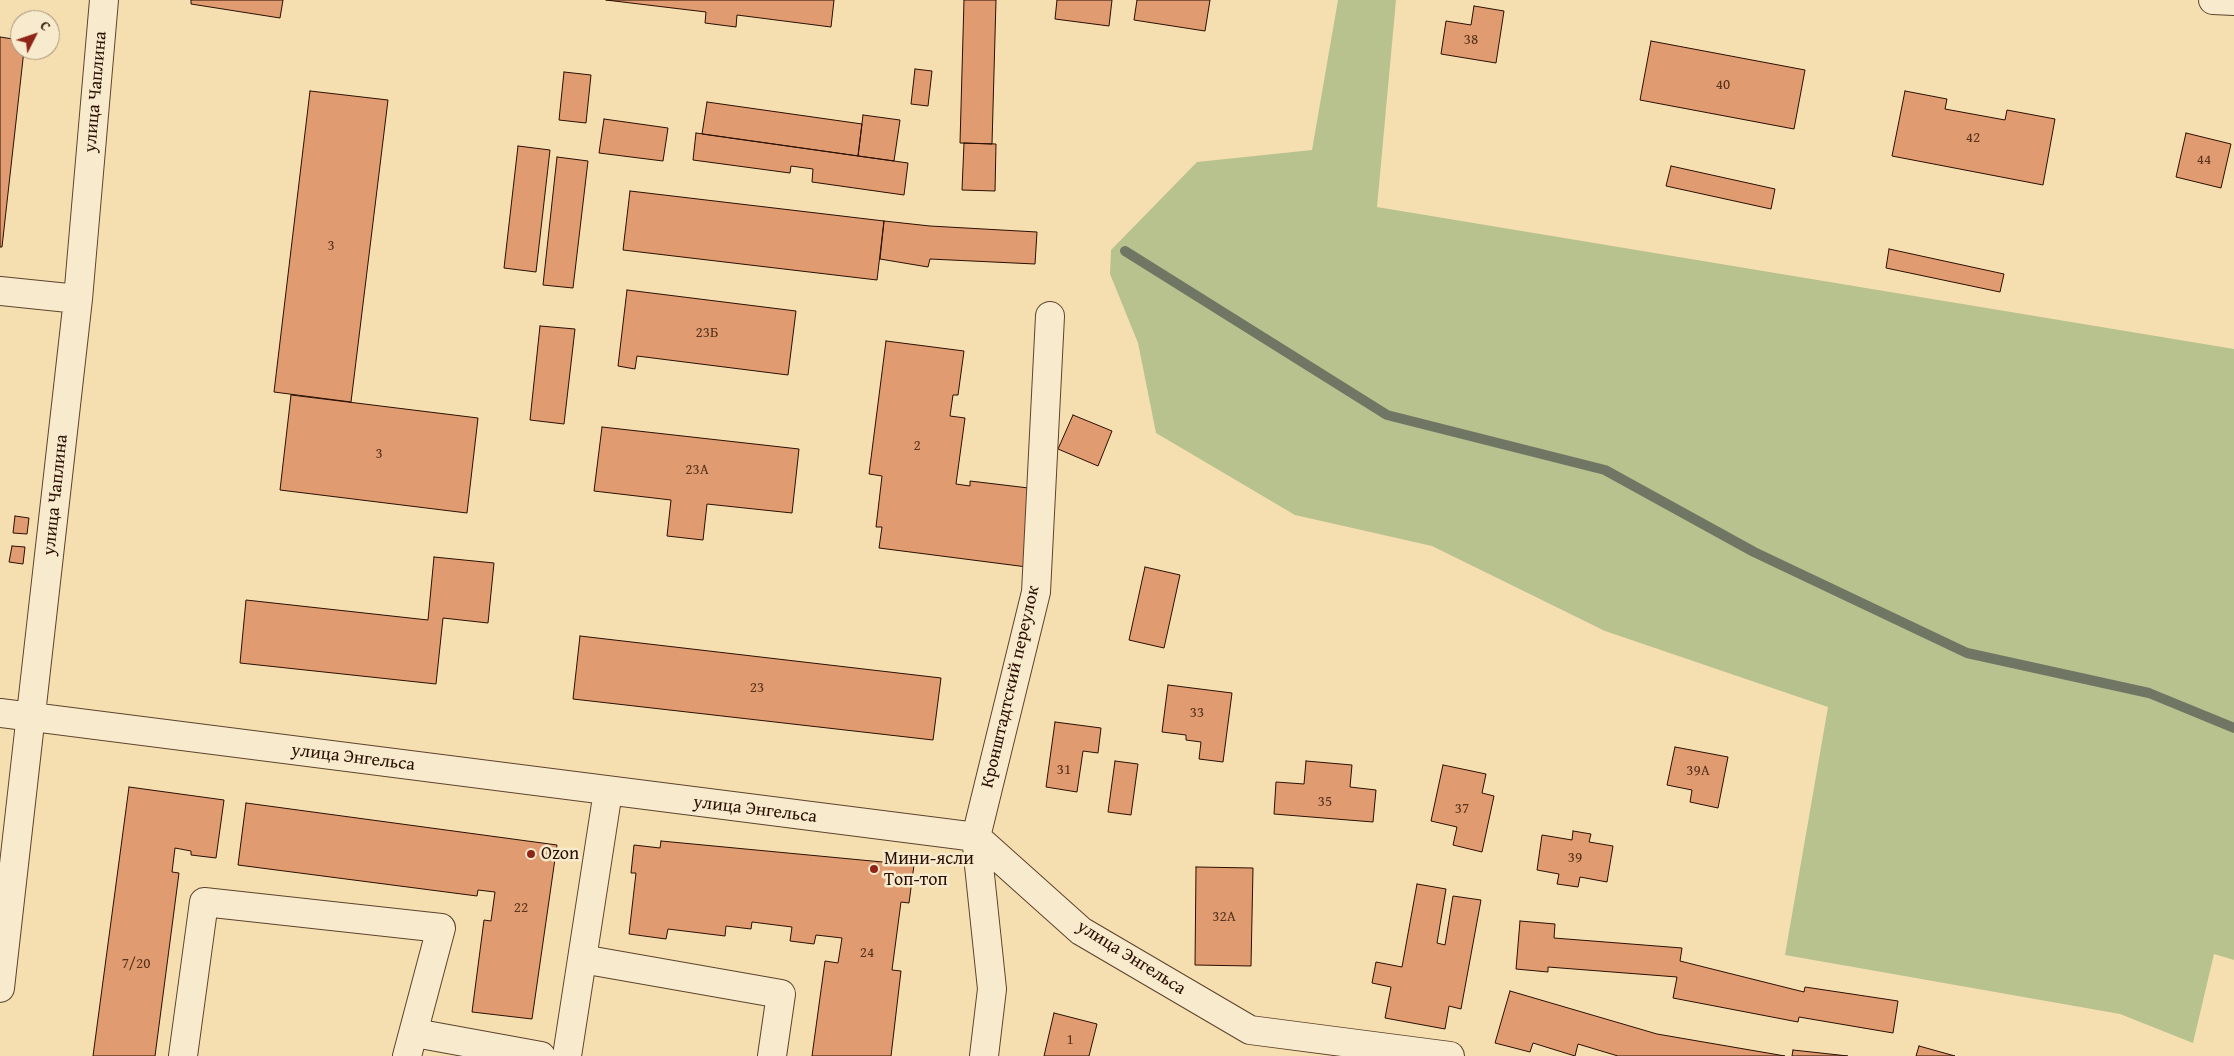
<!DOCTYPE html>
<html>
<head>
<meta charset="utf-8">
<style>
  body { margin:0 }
  #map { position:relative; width:2234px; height:1056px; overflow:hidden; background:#f5dfb1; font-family:"Gentium Book Plus",serif }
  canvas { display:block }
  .north { position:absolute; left:10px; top:10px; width:50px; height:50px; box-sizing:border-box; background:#f8eacc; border:1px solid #a6927a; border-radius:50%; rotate:49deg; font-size:14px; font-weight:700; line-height:20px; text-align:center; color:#2a0f00 }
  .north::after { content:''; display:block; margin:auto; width:18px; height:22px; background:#8f2418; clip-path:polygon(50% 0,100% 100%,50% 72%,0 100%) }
</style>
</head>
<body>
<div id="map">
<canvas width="2234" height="1056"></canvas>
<div class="north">С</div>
</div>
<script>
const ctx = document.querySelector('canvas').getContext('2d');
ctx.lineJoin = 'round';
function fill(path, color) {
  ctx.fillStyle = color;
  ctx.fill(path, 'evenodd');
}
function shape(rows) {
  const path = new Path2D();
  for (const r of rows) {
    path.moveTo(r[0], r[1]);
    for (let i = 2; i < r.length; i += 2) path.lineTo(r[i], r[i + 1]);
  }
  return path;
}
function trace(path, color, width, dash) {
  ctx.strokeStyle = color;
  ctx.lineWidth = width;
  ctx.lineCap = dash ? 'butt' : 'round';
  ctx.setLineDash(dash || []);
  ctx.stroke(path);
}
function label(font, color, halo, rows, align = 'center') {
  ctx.font = font + ' "Gentium Book Plus",serif';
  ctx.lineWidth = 5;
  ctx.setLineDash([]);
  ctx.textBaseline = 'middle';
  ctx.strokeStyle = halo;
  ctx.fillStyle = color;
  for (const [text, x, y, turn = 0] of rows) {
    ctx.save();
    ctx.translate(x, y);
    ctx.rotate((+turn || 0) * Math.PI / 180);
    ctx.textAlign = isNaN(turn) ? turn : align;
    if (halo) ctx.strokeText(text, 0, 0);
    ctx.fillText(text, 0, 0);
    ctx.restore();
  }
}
fill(shape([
  [1338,0,1396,0,1377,207,2234,349,2234,960,2214,954,2193,1043,2120,1014,1785,955,1828,707,1605,631,1432,546,1295,515,1156,433,1138,343,1110,274,1111,250,1197,162,1312,150]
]), '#b8c28e');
trace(shape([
  [1125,251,1387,415,1605,470,1754,552,1967,653,2149,693,2234,728]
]), '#6f7764', 10);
const building = shape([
  [191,0,283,0,280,18,191,4,191,0],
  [606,0,834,0,831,27,737,15,736,27,705,23,706,12,606,0],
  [964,0,996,0,992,144,960,143,964,0],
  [1057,0,1112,0,1109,26,1055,19,1057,0],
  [1137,0,1210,0,1205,31,1134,20,1137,0],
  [1474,6,1504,11,1496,63,1441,54,1446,21,1471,25,1474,6],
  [0,37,20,40,20,50,24,50,2,247,0,247,0,37],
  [1651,41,1805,70,1794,129,1640,100,1651,41],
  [915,69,932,71,928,106,911,104,915,69],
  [564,72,591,75,586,123,559,120,564,72],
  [310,91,388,100,351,402,274,392,310,91],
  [1905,91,1947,99,1945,109,2005,120,2007,110,2055,119,2043,185,1892,156,1905,91],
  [707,102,862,124,858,156,702,134,707,102],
  [863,115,900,120,894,161,858,156,863,115],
  [604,119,668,128,663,161,599,153,604,119],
  [696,133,908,163,904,195,812,182,813,169,791,166,790,173,693,160,696,133],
  [2186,133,2231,144,2221,188,2176,177,2186,133],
  [964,143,996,144,995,191,962,190,964,143],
  [518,146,550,150,536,272,504,268,518,146],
  [557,157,588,161,573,288,543,285,557,157],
  [1671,166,1775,189,1771,209,1666,186,1671,166],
  [630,191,884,221,877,280,623,250,630,191],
  [884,221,930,226,1037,232,1035,264,930,259,928,267,880,259,884,221],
  [1889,249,2004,274,2000,292,1886,268,1889,249],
  [627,290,796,311,788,375,637,356,635,369,618,366,627,290],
  [540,326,575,329,564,424,530,420,540,326],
  [886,341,964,351,958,395,953,395,950,416,965,418,956,484,970,486,970,481,1037,489,1027,567,879,548,882,527,876,527,882,476,869,474,886,341],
  [291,395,478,418,467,513,280,490,291,395],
  [1073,415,1112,431,1098,466,1058,449,1073,415],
  [602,427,799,449,792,513,707,504,703,540,667,536,671,500,594,491,602,427],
  [15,516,29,518,27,534,13,533,15,516],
  [12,546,25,547,23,564,9,562,12,546],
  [434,557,494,563,488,623,443,618,436,684,240,663,246,600,428,620,434,557],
  [1145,567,1180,575,1164,648,1129,640,1145,567],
  [580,636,941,678,933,740,573,699,580,636],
  [1168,685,1232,693,1223,762,1199,759,1201,742,1186,740,1186,735,1162,732,1168,685],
  [1055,722,1101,728,1098,753,1083,751,1077,792,1046,787,1055,722],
  [1675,747,1728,757,1718,808,1690,802,1692,790,1667,785,1675,747],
  [1115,761,1138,764,1131,815,1108,812,1115,761],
  [1306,761,1352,765,1350,787,1376,790,1373,822,1274,814,1276,782,1304,784,1306,761],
  [1443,765,1486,774,1482,793,1494,796,1482,852,1453,845,1457,827,1431,821,1443,765],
  [129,787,224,800,216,858,191,855,191,851,175,848,172,872,179,873,155,1056,93,1056,129,787],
  [246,803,557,845,532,1019,472,1012,484,920,491,921,495,892,478,890,477,896,238,865,246,803],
  [1573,831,1591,834,1589,842,1613,846,1607,882,1580,877,1578,887,1557,884,1559,874,1537,870,1542,835,1572,840,1573,831],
  [661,841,914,865,909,903,901,902,892,970,901,971,891,1056,812,1056,825,961,838,963,842,938,816,935,814,944,790,941,792,927,752,922,751,929,726,926,725,936,668,929,666,939,629,934,636,873,631,873,634,845,660,848,661,841],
  [1196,867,1253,868,1251,966,1195,965,1196,867],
  [1417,884,1446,889,1437,943,1445,945,1453,896,1481,900,1461,1009,1449,1006,1445,1029,1385,1018,1391,987,1372,983,1376,962,1402,967,1417,884],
  [1520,921,1555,924,1554,938,1682,948,1680,961,1804,992,1805,987,1898,1001,1893,1033,1799,1017,1798,1022,1673,998,1677,977,1548,967,1548,972,1516,969,1520,921],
  [1510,991,1657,1034,1785,1056,1618,1056,1578,1044,1575,1056,1533,1043,1530,1052,1495,1043,1510,991],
  [1054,1013,1097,1024,1089,1056,1044,1056,1054,1013],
  [1919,1046,1955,1056,1916,1056,1919,1046],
  [1793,1050,1848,1056,1792,1056,1793,1050]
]);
fill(building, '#e09b70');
trace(building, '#2a0f00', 1);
const minor = shape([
  [2213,0,2234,1],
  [0,291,78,299],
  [0,713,976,837,1081,931,1250,1030,1450,1056],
  [582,959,781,994,772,1056],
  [0,988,78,299,104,0],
  [415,1033,541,1056],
  [183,1056,204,902,441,928,407,1056],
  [567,1056,608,791],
  [984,1056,992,989,976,837,1036,592,1050,316]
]);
trace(minor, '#5d432c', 30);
trace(minor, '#f8eacc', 28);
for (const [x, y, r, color] of [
  [531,854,5,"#8f2418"],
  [874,869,5,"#8f2418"]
]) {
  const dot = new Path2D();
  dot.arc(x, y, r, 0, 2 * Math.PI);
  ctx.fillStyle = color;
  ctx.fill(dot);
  trace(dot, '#f8eacc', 2);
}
label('15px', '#58321c', null, [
  ["38",1471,40],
  ["40",1723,85],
  ["42",1973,138],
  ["44",2204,160],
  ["3",331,246],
  ["23Б",707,333],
  ["2",917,446],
  ["3",379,454],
  ["23А",697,470],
  ["23",757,688],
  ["33",1197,713],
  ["31",1064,770],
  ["39А",1698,771],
  ["35",1325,802],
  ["37",1462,809],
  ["39",1575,858],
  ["22",521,908],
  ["32А",1224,917],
  ["24",867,953],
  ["7/20",136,964],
  ["1",1070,1040]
]);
label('18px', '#2a0f00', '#f8eacc', [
  ["улица Чаплина",96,92,-85],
  ["улица Чаплина",56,495,-84],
  ["Кронштадтский переулок",1011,687,-77],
  ["улица Энгельса",353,758,7],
  ["улица Энгельса",755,810,7],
  ["улица Энгельса",1131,958,32]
]);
label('18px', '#2a0f00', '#f8eacc', [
  ["Ozon",541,854],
  ["Мини-ясли",884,859],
  ["Топ-топ",884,880]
], 'left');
</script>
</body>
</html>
